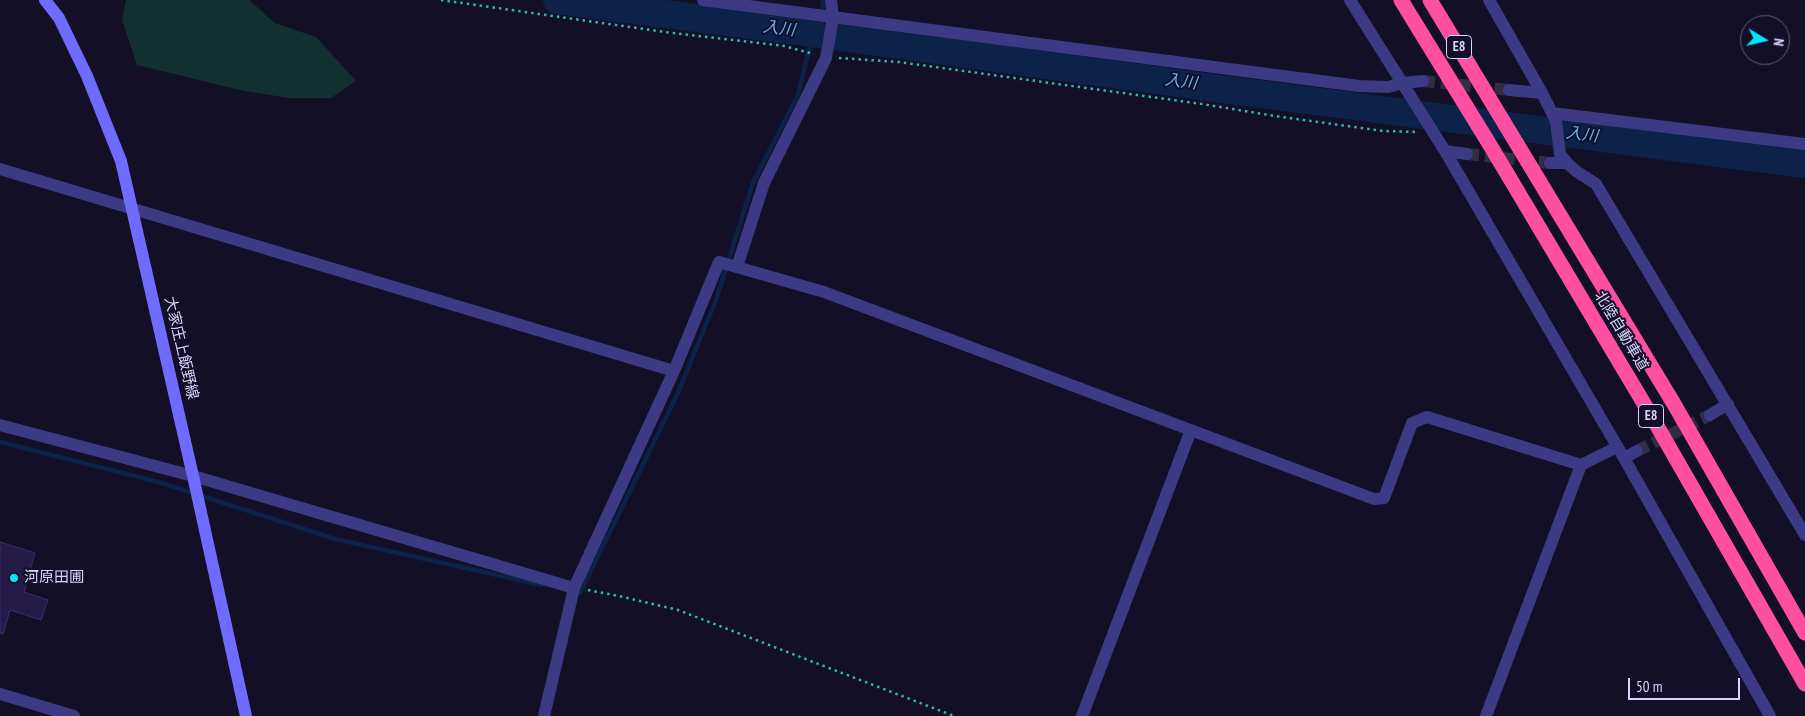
<!DOCTYPE html>
<html>
<head>
<meta charset="utf-8">
<style>
  body { margin:0 }
  #map { position:relative; width:1805px; height:716px; overflow:hidden; background:#130f26; font-family:"PT Sans Narrow",sans-serif }
  canvas { display:block }
  .north { position:absolute; left:1740px; top:15px; width:50px; height:50px; box-sizing:border-box; background:#130f26; border:1px solid #625e7d; border-radius:50%; rotate:99deg; font-size:14px; font-weight:700; line-height:20px; text-align:center; color:#d9d4ff }
  .north::after { content:''; display:block; margin:auto; width:18px; height:22px; background:#00e5ff; clip-path:polygon(50% 0,100% 100%,50% 72%,0 100%) }
  .scale { position:absolute; left:1628px; top:678px; width:112px; height:22px; box-sizing:border-box; border:2px solid #d9d4ff; border-top:0; padding-left:6px; font-size:15px; line-height:18px; white-space:nowrap; color:#d9d4ff; -webkit-text-stroke:4px #130f26; paint-order:stroke }
</style>
</head>
<body>
<div id="map">
<canvas width="1805" height="716"></canvas>
<div class="north">N</div>
<div class="scale">50 m</div>
</div>
<script>
const ctx = document.querySelector('canvas').getContext('2d');
ctx.lineJoin = 'round';
function fill(path, color) {
  ctx.fillStyle = color;
  ctx.fill(path, 'evenodd');
}
function shape(rows) {
  const path = new Path2D();
  for (const r of rows) {
    path.moveTo(r[0], r[1]);
    for (let i = 2; i < r.length; i += 2) path.lineTo(r[i], r[i + 1]);
  }
  return path;
}
function trace(path, color, width, dash) {
  ctx.strokeStyle = color;
  ctx.lineWidth = width;
  ctx.lineCap = dash ? 'butt' : 'round';
  ctx.setLineDash(dash || []);
  ctx.stroke(path);
}
function label(font, color, halo, rows, align = 'center') {
  ctx.font = font + ' "PT Sans Narrow","Noto Sans JP",sans-serif';
  ctx.lineWidth = 4;
  ctx.setLineDash([]);
  ctx.textBaseline = 'middle';
  ctx.strokeStyle = halo;
  ctx.fillStyle = color;
  for (const [text, x, y, turn = 0] of rows) {
    ctx.save();
    ctx.translate(x, y);
    ctx.rotate((+turn || 0) * Math.PI / 180);
    ctx.textAlign = isNaN(turn) ? turn : align;
    if (halo) ctx.strokeText(text, 0, 0);
    ctx.fillText(text, 0, 0);
    ctx.restore();
  }
}
fill(shape([
  [126,0,249,0,275,23,316,37,356,81,331,98,289,98,244,91,137,65,122,20]
]), '#12302f');
trace(shape([
  [820,34,823,8,822,0],
  [0,442,162,483,335,539,542,585],
  [574,592,580,593,678,393,716,300,753,183,798,95,813,33]
]), '#0c2248', 4.5);
trace(shape([
  [557,0,820,34,1220,89,1805,164]
]), '#0c2248', 28);
const building = shape([
  [0,542,35,553,24,592,48,600,41,620,10,610,3,634,0,633,0,542]
]);
fill(building, '#241b47');
trace(building, '#3b2d73', 1);
trace(shape([
  [1423,81,1509,90],
  [1467,154,1550,163],
  [1637,451,1710,415]
]), '#312d47', 12, [12, 6]);
trace(shape([
  [441,0,665,32,784,46,814,54],
  [839,58,899,62,1202,104,1275,116,1383,131,1419,132],
  [588,590,619,596,678,610,954,716]
]), '#2fb8b0', 2.5, [2.5, 4]);
trace(shape([
  [703,0,1359,86,1388,87,1402,83,1423,81],
  [1350,0,1445,151,1624,458,1770,716],
  [1489,0,1542,93,1552,113,1805,144],
  [1509,90,1542,93],
  [1552,113,1556,121,1560,154,1567,163,1576,171,1596,184,1805,535],
  [1445,151,1467,154],
  [1550,163,1567,163],
  [0,169,674,371],
  [737,267,764,183,826,58,833,18,831,0],
  [1710,415,1728,404],
  [0,425,193,476,574,588,674,371,719,262,824,292,1374,499,1384,498,1412,423,1427,417,1581,465],
  [1624,458,1637,451],
  [0,694,74,716],
  [544,716,574,588],
  [1082,716,1191,430],
  [1486,716,1581,465,1617,447]
]), '#3d3a85', 12);
trace(shape([
  [45,0,59,18,87,76,121,161,193,476,246,716]
]), '#6f6bff', 12);
trace(shape([
  [1401,0,1493,150,1652,417,1805,684],
  [1430,0,1674,404,1805,633]
]), '#ff4fa3', 15);
for (const [x, y, r, color] of [
  [14,578,5,"#00e5ff"]
]) {
  const dot = new Path2D();
  dot.arc(x, y, r, 0, 2 * Math.PI);
  ctx.fillStyle = color;
  ctx.fill(dot);
  trace(dot, '#130f26', 2);
}
for (const [x, y, w] of [
  [1459,47,25],
  [1651,416,25]
]) {
  const box = new Path2D();
  box.roundRect(x - w / 2, y - 11.5, w, 23, 4);
  ctx.fillStyle = '#130f26';
  ctx.fill(box);
  trace(box, '#d9d4ff', 1);
}
label('bold 14px', '#d9d4ff', null, [
  ["E8",1459,47],
  ["E8",1651,416]
]);
label('15px', '#d9d4ff', '#130f26', [
  ["北陸自動車道",1621,331,59],
  ["大家庄上飯野線",181,348,77]
]);
label('15px', '#d9d4ff', '#130f26', [
  ["河原田圃",24,578]
], 'left');
label('italic 16px', '#62b6ff', '#130f26', [
  ["入川",779,29,7],
  ["入川",1181,82,7],
  ["入川",1582,135,7]
]);
</script>
</body>
</html>
